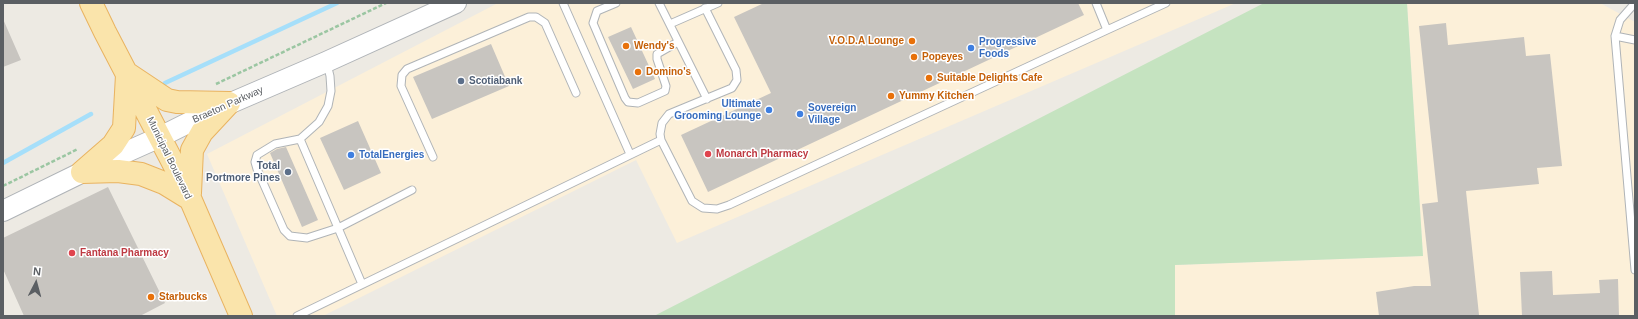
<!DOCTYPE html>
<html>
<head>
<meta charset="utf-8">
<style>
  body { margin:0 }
  #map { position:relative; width:1638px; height:319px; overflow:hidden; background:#edeae3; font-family:Arial,sans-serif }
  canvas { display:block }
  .frame { position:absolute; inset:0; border:4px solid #5b5f63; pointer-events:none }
  .north { position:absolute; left:16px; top:263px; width:40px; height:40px; -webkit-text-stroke:3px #fff; paint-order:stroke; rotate:6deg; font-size:11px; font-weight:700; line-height:16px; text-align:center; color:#5b5f63 }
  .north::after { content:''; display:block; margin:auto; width:14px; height:18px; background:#5b5f63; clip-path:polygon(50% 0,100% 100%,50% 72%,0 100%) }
</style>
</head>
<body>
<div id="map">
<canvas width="1638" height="319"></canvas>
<div class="frame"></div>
<div class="north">N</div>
</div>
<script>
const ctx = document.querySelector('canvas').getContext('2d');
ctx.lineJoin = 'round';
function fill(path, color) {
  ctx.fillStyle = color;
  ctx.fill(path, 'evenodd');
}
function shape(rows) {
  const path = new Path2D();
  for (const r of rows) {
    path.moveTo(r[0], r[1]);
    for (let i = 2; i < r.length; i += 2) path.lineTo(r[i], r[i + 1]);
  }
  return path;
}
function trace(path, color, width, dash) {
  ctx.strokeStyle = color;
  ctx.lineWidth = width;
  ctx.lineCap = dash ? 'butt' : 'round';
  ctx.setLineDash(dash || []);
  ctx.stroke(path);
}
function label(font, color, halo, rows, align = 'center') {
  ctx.font = font + ' Arial,sans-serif';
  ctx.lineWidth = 3;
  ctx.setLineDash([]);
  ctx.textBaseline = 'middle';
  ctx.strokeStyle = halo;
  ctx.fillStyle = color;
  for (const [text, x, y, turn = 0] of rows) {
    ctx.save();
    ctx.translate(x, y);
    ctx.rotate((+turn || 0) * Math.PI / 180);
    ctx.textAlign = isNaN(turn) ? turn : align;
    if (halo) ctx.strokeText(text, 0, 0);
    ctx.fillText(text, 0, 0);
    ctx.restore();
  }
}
fill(shape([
  [498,3,1236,3,677,243,636,160,323,316,277,316,207,154],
  [1407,3,1600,3,1635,22,1635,316,1175,316,1175,265,1423,256]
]), '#fcf0d9');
fill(shape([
  [1264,3,1407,3,1423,256,1175,265,1175,316,654,316]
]), '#c5e3c0');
trace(shape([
  [165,83,337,3],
  [3,163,91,114]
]), '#a6dffa', 4.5);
fill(shape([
  [764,3,1078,3,1084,15,708,192,681,135,771,93,734,17],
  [3,19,21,60,3,67],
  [1446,23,1448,45,1524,37,1526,56,1550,54,1562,166,1537,168,1539,184,1466,191,1479,315,1379,316,1376,292,1414,286,1431,286,1422,204,1438,202,1419,26],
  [631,27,655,79,633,89,608,37],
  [491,44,509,86,432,119,413,77],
  [358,121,381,173,344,190,320,138],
  [286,147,318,220,302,227,270,153,277,149],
  [108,187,165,303,140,316,24,316,3,269,3,238],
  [1552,271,1553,295,1600,293,1599,280,1618,279,1619,316,1522,316,1520,272]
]), '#c8c5c0');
const lane = shape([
  [563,3,630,154],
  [616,3,597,11,593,23,625,98,628,102,638,103,665,91,666,86,657,59,657,54,678,42],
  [659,3,707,99],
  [1635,3,1620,20,1615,36,1635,270],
  [705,8,736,70,737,80,732,88,669,114,662,123,660,134,661,140,692,201,703,208,717,209,729,205,1107,30,1096,3],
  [670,24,718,3],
  [1107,30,1166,3],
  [1615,36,1635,40],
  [327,64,330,76,331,91,328,106,319,122,300,139,275,144,257,155,255,162,257,169,284,230,290,236,307,238,338,228,412,190],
  [300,139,362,284],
  [433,157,401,86,402,75,407,69,529,17,536,17,545,23,576,93],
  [297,316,661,140]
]);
const secondary = shape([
  [3,211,93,167,160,137,210,112,326,62,456,3]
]);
const primary = shape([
  [91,3,105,32,183,182,241,316],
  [128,74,167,100,177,102,229,103],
  [82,172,113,145,124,128,127,75],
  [82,172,118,171,141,174,164,183,190,199],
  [190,193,192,150,202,132,229,103]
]);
trace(lane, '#b0b4b7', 9);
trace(secondary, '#afb3b7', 22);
trace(primary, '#e9b360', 24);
trace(shape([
  [216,84,386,3],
  [3,186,78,149]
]), '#9bc6a2', 2.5, [4, 2]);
trace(lane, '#fff', 7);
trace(secondary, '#fff', 20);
trace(primary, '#fae4ab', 22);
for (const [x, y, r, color] of [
  [912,41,4,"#e8710a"],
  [626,46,4,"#e8710a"],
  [971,48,4,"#3f7fe0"],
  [914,57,4,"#e8710a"],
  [638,72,4,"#e8710a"],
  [929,78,4,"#e8710a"],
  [461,81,4,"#5c6f8a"],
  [891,96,4,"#e8710a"],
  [769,110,4,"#3f7fe0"],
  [800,114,4,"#3f7fe0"],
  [708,154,4,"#e0444e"],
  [351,155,4,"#3f7fe0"],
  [288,172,4,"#5c6f8a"],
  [72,253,4,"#e0444e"],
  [151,297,4,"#e8710a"]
]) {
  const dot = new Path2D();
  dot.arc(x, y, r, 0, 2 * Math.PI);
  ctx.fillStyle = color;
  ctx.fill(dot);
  trace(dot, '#fff', 1.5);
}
label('bold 10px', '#c56008', '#fff', [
  ["V.O.D.A Lounge",904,41,"right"],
  ["Wendy's",634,46],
  ["Popeyes",922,57],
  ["Domino's",646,72],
  ["Suitable Delights Cafe",937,78],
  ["Yummy Kitchen",899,96],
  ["Starbucks",159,297]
], 'left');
label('bold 10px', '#366cbe', '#fff', [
  ["Progressive",979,42],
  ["Foods",979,54],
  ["Ultimate",761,104,"right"],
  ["Grooming Lounge",761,116,"right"],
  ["Sovereign",808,108],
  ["Village",808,120],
  ["TotalEnergies",359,155]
], 'left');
label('bold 10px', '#4e5e75', '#fff', [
  ["Scotiabank",469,81],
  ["Total",280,166,"right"],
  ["Portmore Pines",280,178,"right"]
], 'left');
label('10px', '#5b5f63', '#fff', [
  ["Braeton Parkway",228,105,-24],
  ["Municipal Boulevard",169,158,64]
]);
label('bold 10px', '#be3a42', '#fff', [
  ["Monarch Pharmacy",716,154],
  ["Fantana Pharmacy",80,253]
], 'left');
</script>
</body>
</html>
